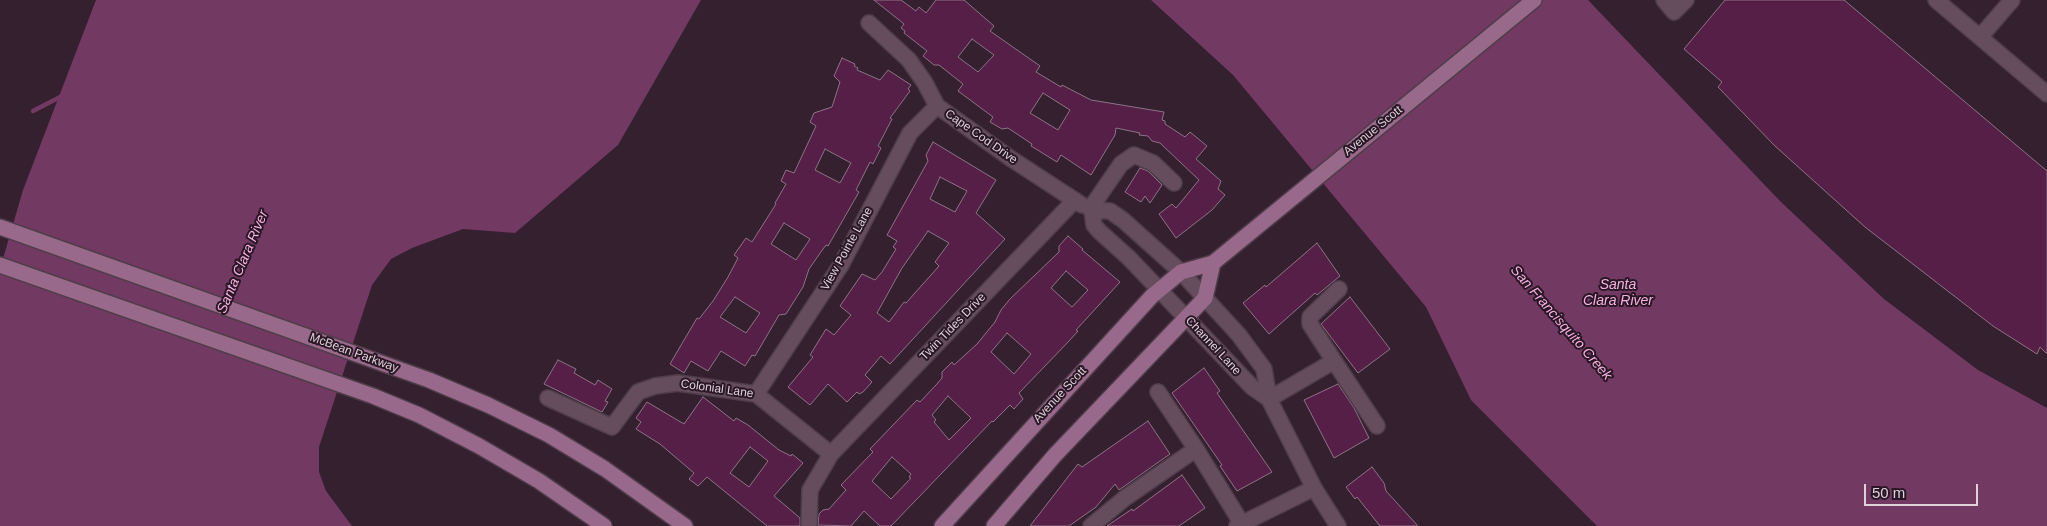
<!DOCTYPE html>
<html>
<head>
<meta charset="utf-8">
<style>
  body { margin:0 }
  #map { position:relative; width:2047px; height:526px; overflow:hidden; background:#35202f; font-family:Helvetica,sans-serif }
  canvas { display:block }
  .scale { position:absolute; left:1864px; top:484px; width:114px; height:22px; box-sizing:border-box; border:2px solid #dfd1da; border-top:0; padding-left:6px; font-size:15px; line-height:18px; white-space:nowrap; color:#dfd1da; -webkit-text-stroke:4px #2a1725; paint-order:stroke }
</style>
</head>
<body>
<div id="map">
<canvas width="2047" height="526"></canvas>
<div class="scale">50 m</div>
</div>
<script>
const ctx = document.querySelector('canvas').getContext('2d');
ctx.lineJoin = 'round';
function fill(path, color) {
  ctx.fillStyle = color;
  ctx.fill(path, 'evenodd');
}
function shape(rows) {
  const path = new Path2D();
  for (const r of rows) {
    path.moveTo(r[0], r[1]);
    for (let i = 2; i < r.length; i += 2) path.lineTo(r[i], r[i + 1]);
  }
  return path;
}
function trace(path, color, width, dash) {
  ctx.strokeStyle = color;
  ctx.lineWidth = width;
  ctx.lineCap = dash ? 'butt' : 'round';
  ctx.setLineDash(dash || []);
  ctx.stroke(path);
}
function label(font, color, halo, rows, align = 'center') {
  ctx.font = font + ' Helvetica,sans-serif';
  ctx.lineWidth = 4;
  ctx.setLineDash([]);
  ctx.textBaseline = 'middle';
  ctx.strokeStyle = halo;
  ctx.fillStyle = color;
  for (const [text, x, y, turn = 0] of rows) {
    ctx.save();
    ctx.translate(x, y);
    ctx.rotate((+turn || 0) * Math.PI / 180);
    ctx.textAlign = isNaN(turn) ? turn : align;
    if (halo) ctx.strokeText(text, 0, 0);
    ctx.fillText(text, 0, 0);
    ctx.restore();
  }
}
fill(shape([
  [96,0,701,0,618,145,515,233,463,229,412,248,391,259,372,285,319,447,319,472,326,491,352,526,0,526,0,269,23,190],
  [1151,0,1588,0,1780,201,1884,299,1978,370,2047,408,2047,526,1597,526,1471,400,1426,307,1233,75]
]), '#723962');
trace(shape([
  [33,111,62,96]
]), '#723962', 4.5);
const building = shape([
  [874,0,901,0,916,11,919,7,926,13,936,0,964,0,994,26,990,31,1040,66,1036,72,1061,87,1062,85,1091,100,1164,112,1162,120,1165,121,1165,124,1185,137,1190,132,1207,146,1196,159,1221,181,1218,189,1225,195,1212,210,1176,238,1159,214,1172,204,1176,208,1199,180,1160,143,1152,141,1148,136,1139,135,1140,133,1116,128,1115,135,1091,175,1061,155,1057,162,1036,149,1031,146,1032,144,1008,128,1002,129,990,122,993,117,958,91,963,84,939,65,934,65,923,56,927,51,904,33,905,31,901,28,904,24,874,0],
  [972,39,994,55,978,72,958,57,972,39],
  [1043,93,1070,110,1058,130,1030,113,1043,93],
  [1725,0,1844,0,2047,171,2047,354,2040,347,2037,354,1993,326,1865,227,1775,146,1718,87,1722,82,1684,49,1725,0],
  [842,58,855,64,854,66,858,68,857,70,880,80,888,70,911,85,908,89,910,91,890,118,892,119,878,146,881,148,873,164,870,162,856,190,859,192,828,246,826,245,823,249,809,269,803,287,786,314,779,315,755,356,752,355,745,366,721,351,708,371,691,361,684,373,670,364,697,318,699,319,713,301,728,277,738,258,734,255,746,238,752,242,776,204,775,203,786,184,781,181,786,170,794,173,816,126,810,122,814,113,832,107,840,82,834,76,842,58],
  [825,149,851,163,840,183,815,170,825,149],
  [784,223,810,239,796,260,771,244,784,223],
  [735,297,760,313,746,333,720,317,735,297],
  [933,142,996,180,976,213,1005,239,890,364,881,356,865,375,872,382,863,392,859,394,857,392,847,402,828,384,810,405,788,387,813,357,810,355,826,329,834,335,851,315,840,306,862,274,875,280,882,272,896,249,893,247,897,241,887,235,928,161,926,155,933,142],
  [940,177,967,191,955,212,930,199,940,177],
  [928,231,949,243,935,262,939,266,906,303,904,302,889,322,877,313,902,268,928,231],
  [1140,168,1148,171,1162,185,1150,203,1145,196,1141,202,1125,192,1140,168],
  [1068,236,1083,249,1082,250,1120,282,1076,330,1078,331,1069,341,1019,393,1023,399,1014,409,1010,405,993,422,992,421,891,526,880,526,864,511,851,526,818,525,819,514,823,510,829,509,846,490,841,485,873,452,870,449,917,400,920,402,936,385,942,378,942,372,952,362,954,365,977,344,995,322,1001,310,1010,299,1059,252,1059,246,1068,236],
  [1066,271,1088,290,1072,307,1051,288,1066,271],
  [1007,333,1031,354,1014,374,991,352,1007,333],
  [948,396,971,418,949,440,934,422,936,420,932,415,948,396],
  [892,457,911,474,909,477,911,478,891,499,872,481,892,457],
  [1317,243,1340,276,1317,295,1315,293,1269,334,1243,303,1265,285,1266,287,1317,243],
  [1350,297,1390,349,1358,373,1321,324,1350,297],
  [558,360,576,369,574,373,595,385,598,380,612,389,605,401,608,402,602,412,544,384,558,360],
  [1204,368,1220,391,1217,393,1272,472,1237,491,1220,466,1222,465,1172,393,1204,368],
  [1338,384,1354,408,1369,438,1334,458,1304,400,1338,384],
  [703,397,734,421,736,418,748,425,779,450,791,456,792,454,803,463,774,496,800,518,800,526,767,526,707,477,698,486,689,479,694,473,660,444,636,429,641,422,636,418,647,402,684,424,703,397],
  [750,447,768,461,749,487,730,473,750,447],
  [1148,421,1170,454,1119,490,1115,484,1096,507,1069,526,1030,526,1078,464,1082,467,1148,421],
  [1372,467,1384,483,1386,491,1418,526,1380,526,1357,497,1355,499,1346,487,1372,467],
  [1182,475,1205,508,1179,526,1107,526,1132,509,1133,511,1182,475]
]);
fill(building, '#551f48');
trace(building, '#8d7384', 1);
const minor = shape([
  [1664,0,1674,12,1686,0],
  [1936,0,2047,94],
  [869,23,909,60,925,83,937,106,1010,158,1082,205],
  [1980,37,2012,0],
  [1090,209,1121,164,1134,155,1153,163,1174,183],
  [1334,361,1310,324,1310,317,1339,289],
  [756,394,841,265,910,133,937,106],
  [548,398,612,427,638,392,655,386,678,383,756,394,831,454],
  [1269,399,1252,387,1129,258,1099,231,1094,225,1092,210,1110,211,1123,220,1181,272,1239,335,1264,369,1269,399,1314,488,1338,526],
  [1269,399,1334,361,1377,426],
  [1196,449,1242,524],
  [809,525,810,490,831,454,1075,200],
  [1091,526,1125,498,1196,449,1158,392],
  [1237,526,1314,488]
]);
const major = shape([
  [0,227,429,380,488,405,549,435,605,469,685,526],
  [0,265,373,396,419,415,479,446,539,481,604,526],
  [942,526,1152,296,1181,272,1213,263,1534,0],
  [994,526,1055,455,1205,298,1213,263]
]);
trace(minor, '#4f3d4a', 18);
trace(major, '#4f3d4a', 18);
trace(minor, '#654d5d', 15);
trace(major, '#99698b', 15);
label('12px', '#dfd1da', '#2a1725', [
  ["Avenue Scott",1373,131,-39],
  ["Cape Cod Drive",981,137,35],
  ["View Pointe Lane",847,249,-61],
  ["Twin Tides Drive",953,327,-46],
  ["Channel Lane",1213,346,47],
  ["McBean Parkway",354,353,20],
  ["Colonial Lane",717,389,8],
  ["Avenue Scott",1060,395,-47]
]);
label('italic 14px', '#f7b1e2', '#2a1725', [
  ["Santa Clara River",243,262,-67],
  ["Santa",1618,285],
  ["Clara River",1618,301],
  ["San Francisquito Creek",1561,323,49]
]);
</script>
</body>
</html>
